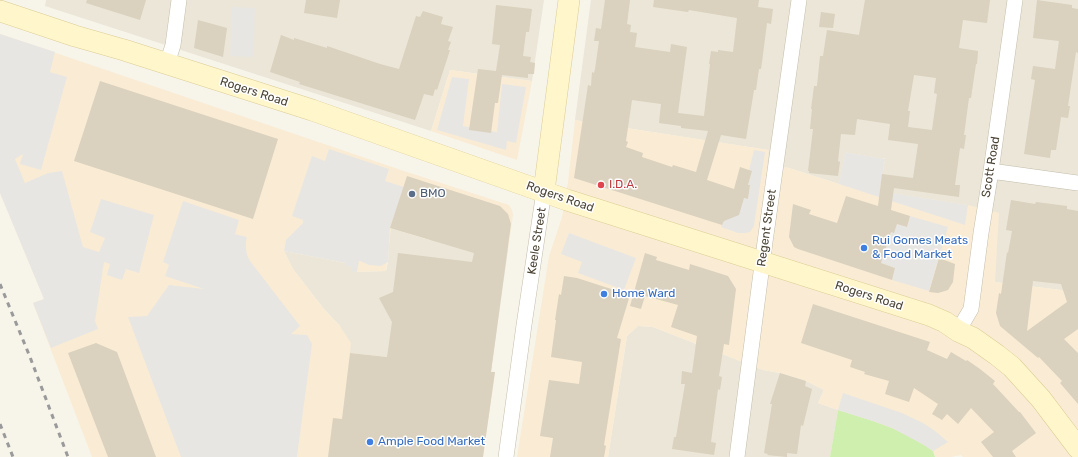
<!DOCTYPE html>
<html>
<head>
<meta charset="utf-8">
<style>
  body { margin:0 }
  canvas { display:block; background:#f7f4ea }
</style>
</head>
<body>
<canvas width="1078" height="457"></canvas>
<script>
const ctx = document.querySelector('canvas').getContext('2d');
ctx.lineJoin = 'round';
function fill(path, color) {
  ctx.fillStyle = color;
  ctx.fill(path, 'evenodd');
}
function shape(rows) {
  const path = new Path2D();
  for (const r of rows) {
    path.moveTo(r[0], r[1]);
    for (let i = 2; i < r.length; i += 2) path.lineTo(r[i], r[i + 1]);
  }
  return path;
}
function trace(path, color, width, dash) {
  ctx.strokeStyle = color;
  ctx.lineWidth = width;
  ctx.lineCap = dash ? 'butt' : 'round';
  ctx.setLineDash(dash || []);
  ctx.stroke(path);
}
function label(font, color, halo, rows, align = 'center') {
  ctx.font = font + ' Rubik,sans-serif';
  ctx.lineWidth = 3;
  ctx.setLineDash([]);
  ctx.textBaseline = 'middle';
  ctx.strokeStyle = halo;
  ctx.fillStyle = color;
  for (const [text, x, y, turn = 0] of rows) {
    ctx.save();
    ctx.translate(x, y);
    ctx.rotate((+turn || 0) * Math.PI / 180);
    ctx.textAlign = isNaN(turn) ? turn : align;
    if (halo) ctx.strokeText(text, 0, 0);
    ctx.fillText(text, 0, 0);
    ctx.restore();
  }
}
fill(shape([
  [46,0,544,0,532,81,450,70,431,131,45,6],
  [591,0,1078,0,1078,292,995,282,880,191,885,158,839,184,789,168,767,164,768,150,575,120],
  [390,228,426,239,508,250,491,372,387,357,350,353,340,326,324,309,293,269,284,251,346,263,352,267,352,272,386,271,388,262],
  [638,326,653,327,763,370,780,373,806,381,824,390,818,403,838,410,830,457,608,457,627,336]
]), '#ebe6d8');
fill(shape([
  [0,34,401,170,509,205,512,210,513,215,508,250,426,239,391,228,386,271,352,272,352,267,346,266,346,263,284,251,293,269,324,309,340,326,351,343,350,353,411,360,495,372,483,457,92,457,33,303,44,299,0,193],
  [450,70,532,81,517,160,431,131],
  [575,120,769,150,767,164,789,168,839,184,845,152,885,159,880,191,968,205,999,213,995,282,1078,292,1078,457,963,457,961,455,951,457,935,457,933,451,873,421,838,410,818,403,824,390,806,381,780,373,763,370,653,327,638,326,627,336,608,457,517,457,549,256,562,217,568,182]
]), '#faecd4');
fill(shape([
  [838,410,873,421,892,428,907,435,924,445,933,451,935,457,830,457]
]), '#cfefaf');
fill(shape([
  [232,7,255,8,253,57,230,56],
  [0,34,55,52,50,72,67,77,41,170,20,164,23,154,15,159,25,183,48,173,62,171,83,247,99,252,105,238,90,232,101,199,154,215,139,273,126,269,122,280,107,275,110,264,104,262,95,321,98,329,51,348,33,303,44,299,0,193],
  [452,77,469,79,463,126,497,132,502,84,526,87,516,143,507,141,506,150,437,130],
  [329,149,389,169,385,181,404,187,390,228,388,262,381,266,369,265,360,261,359,261,357,272,352,272,352,267,346,266,346,263,284,251,286,240,303,223,303,220,292,216,312,156,325,161],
  [754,150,765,152,754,226,750,232,746,233,738,233,721,227,724,221,744,198,748,199,750,185,748,185,752,171,749,170],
  [845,152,885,159,880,191,968,205,965,225,839,184],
  [183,201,239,220,235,234,247,237,246,242,246,249,247,255,250,261,300,326,291,334,307,335,312,344,297,457,181,457,128,317,147,316,169,285,204,289,165,276,169,265,163,262],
  [910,216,948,227,929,291,892,280,895,268,881,263,891,232,894,232,897,224,907,227],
  [569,233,636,258,624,290,578,273,582,262,561,254],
  [843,393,902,413,923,423,935,431,948,442,933,451,924,445,892,428,873,421,838,410]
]), '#e8e6e2');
fill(shape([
  [87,0,146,0,140,20,86,3],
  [306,0,340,0,337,18,304,13],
  [605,0,630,0,627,24,631,25,630,32,637,33,635,47,670,52,671,44,687,47,678,113,704,116,710,64,709,64,711,51,718,52,718,50,733,52,737,18,689,10,688,12,653,7,654,0,759,0,758,7,773,9,771,24,767,23,762,62,761,69,759,69,756,90,754,90,746,139,721,135,707,180,734,189,740,167,752,171,748,185,750,185,748,199,744,198,739,215,724,221,722,225,574,178,588,85,591,86,592,72,594,73,595,69,599,41,594,41,596,28,601,29],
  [632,100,661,104,659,123,681,126,681,128,708,131,696,172,673,165,672,167,642,157,643,153,626,147,628,142,626,141],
  [865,0,990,0,987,23,963,20,959,48,978,51,977,64,976,64,971,98,969,98,964,135,966,135,964,149,960,148,955,185,960,185,959,197,894,188,891,210,910,216,907,227,897,224,894,233,891,232,881,263,895,268,892,280,798,249,794,247,789,237,793,204,811,210,809,214,837,223,846,196,878,206,882,174,913,178,918,144,888,140,890,124,857,119,855,135,841,134,838,161,840,162,838,176,809,173,809,171,808,171,813,129,810,129,812,109,811,109,814,86,817,86,820,56,823,56,827,30,859,35],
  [914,75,936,78,934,93,937,94,932,130,908,127,910,111,908,111],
  [1037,0,1072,5,1072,8,1078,9,1078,53,1076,52,1068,106,1070,106,1068,118,1061,117,1056,150,1051,150,1050,158,1024,154,1035,80,1031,79,1033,66,1055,69,1059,41,1033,38],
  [496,5,532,9,529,32,526,32,523,56,531,57,530,62,535,63,534,74,528,74,528,78,502,75,498,103,495,103,491,133,469,130,478,69,496,71,500,45,492,44],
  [423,11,443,17,441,24,453,27,448,41,451,42,448,50,450,50,437,90,435,89,433,96,424,94,415,120,299,84,300,82,270,72,281,35,294,40,294,38,327,48,327,46,380,64,399,69,416,16,420,17],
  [821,12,835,14,833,28,819,27],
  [198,20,227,28,223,57,194,48],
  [100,81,278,139,253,219,74,161],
  [407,176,500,206,508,214,511,224,491,372,495,372,483,457,328,457,333,418,342,419,350,353,387,357,392,322,379,298,393,292,398,253,472,262,474,253,390,228],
  [1011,200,1035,204,1036,202,1067,206,1067,209,1078,211,1078,329,1064,339,1078,353,1078,404,1060,383,1062,381,1039,357,1038,358,1000,326,996,313,999,293,1001,294,1007,252,1008,253,1012,231,1006,230],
  [1033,281,1061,284,1067,302,1027,331],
  [645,253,657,257,656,260,689,270,690,264,728,276,736,289,729,345,724,344,719,376,722,377,720,390,718,389,711,442,716,443,714,455,672,449,674,437,676,437,685,384,681,384,682,371,692,373,697,336,671,327,678,305,645,296,641,309,630,306],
  [939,258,955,264,953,282,948,290,945,291,938,293,929,292],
  [564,276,577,278,630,295,617,338,621,339,604,445,606,446,604,457,550,457,553,438,540,436,549,380,579,384,582,362,551,357,556,320,555,320,559,294,561,295],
  [813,304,930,342,927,350,947,359,951,352,966,361,967,360,980,369,995,381,993,384,1019,412,1020,412,1036,433,1012,451,1016,457,993,457,981,442,994,432,971,408,958,424,947,414,942,420,932,414,938,404,914,388,909,402,885,394,889,381,864,374,865,372,850,367,852,360,801,343],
  [96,343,117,352,156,457,108,457,68,353],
  [780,373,806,381,805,386,812,389,803,426,801,425,797,454,787,453,787,457,767,455,768,454,764,453,772,404,770,404]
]), '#dad1be');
const street = shape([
  [167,64,173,45,179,0],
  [991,171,1078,183],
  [958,331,971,309,981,233,991,171,1015,0],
  [506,457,524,325,544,191],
  [737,457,765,242,799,0]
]);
const secondary = shape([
  [0,11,75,36,124,50,312,110,567,200,929,315,945,322,958,331,973,338,997,355,1012,367,1041,399,1078,448],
  [544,191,569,0]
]);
trace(street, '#c4bdab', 16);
trace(secondary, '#dccd95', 22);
trace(street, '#fff', 15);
trace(secondary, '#fff6cc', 21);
trace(shape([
  [0,284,30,357,68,457],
  [0,424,13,457]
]), '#9a9a9a', 3, [5, 5]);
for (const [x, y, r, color] of [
  [601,185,4,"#e0444e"],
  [412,194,4,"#5c6f8a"],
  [864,248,4,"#3f7fe0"],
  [604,294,4,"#3f7fe0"],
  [370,442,4,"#3f7fe0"]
]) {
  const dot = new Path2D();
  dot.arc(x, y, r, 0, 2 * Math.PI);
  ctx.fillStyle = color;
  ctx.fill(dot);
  trace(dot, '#fff', 1.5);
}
label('12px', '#4c4537', '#fff', [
  ["Rogers Road",254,92,18],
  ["Scott Road",991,167,-81],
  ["Rogers Road",560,197,19],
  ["Regent Street",767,228,-82],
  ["Keele Street",537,241,-81],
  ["Rogers Road",869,296,18]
]);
label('12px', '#be3a42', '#fff', [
  ["I.D.A.",609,185]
], 'left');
label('12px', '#4e5e75', '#fff', [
  ["BMO",420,194]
], 'left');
label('12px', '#366cbe', '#fff', [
  ["Rui Gomes Meats",872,241],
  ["& Food Market",872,255],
  ["Home Ward",612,294],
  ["Ample Food Market",378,442]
], 'left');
</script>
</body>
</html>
